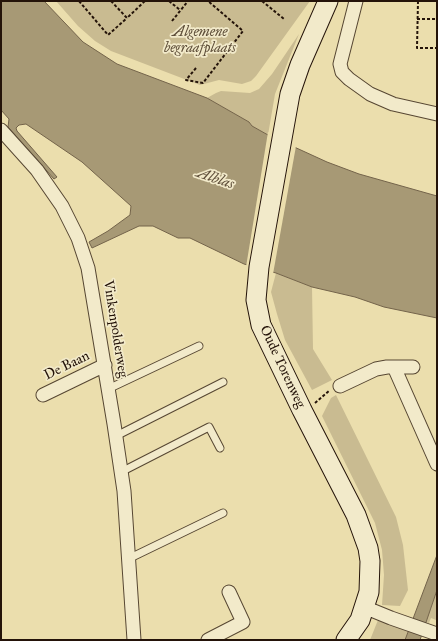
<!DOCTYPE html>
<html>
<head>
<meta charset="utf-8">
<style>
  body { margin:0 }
  #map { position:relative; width:438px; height:641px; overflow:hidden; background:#ebdead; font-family:"IM FELL Great Primer",serif }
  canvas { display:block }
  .frame { position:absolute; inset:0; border:2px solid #241309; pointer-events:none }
</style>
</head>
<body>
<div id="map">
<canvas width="438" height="641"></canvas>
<div class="frame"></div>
</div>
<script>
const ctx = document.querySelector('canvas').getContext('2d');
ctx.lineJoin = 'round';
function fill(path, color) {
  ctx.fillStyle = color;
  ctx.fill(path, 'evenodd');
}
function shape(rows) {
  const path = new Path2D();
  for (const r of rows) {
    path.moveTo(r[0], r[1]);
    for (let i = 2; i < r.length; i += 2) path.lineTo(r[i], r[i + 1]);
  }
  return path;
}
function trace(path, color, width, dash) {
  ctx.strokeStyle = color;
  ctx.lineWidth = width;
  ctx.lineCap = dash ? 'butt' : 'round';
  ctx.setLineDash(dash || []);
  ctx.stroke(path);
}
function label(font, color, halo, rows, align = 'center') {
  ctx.font = font + ' "IM FELL Great Primer",serif';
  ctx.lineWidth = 3.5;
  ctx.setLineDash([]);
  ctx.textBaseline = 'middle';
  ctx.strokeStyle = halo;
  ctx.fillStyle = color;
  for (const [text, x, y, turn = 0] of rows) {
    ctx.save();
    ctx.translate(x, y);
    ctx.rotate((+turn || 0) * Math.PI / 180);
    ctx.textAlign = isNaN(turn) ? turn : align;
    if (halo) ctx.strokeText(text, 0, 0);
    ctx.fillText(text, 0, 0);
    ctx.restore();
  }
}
fill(shape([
  [56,1,310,1,256,76,251,81,242,84,219,80,200,85,111,51,95,41,78,26],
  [299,34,275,94,268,135,252,126,249,122,207,98,216,93,221,91,250,93,259,89,272,74],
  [276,273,312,287,313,349,332,380,312,390,285,340,277,314,271,292],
  [336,395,396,517,403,545,408,590,400,606,382,605,384,575,382,550,375,523,322,416,331,398],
  [437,590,437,618,436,620,431,618,429,623,426,622],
  [378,620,408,631,405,640,370,640]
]), '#c9bb91');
const water = shape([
  [1,1,44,1,83,42,117,64,207,98,249,122,252,126,268,135,327,162,359,174,437,196,437,318,384,307,355,297,312,287,276,273,244,264,190,238,178,238,153,226,139,226,92,248,89,242,108,231,130,215,131,206,82,162,26,124,19,125,16,128,17,131,57,177,54,179,8,127,9,119,1,110,1,1],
  [437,555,437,590,420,640,405,640,437,555]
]);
fill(water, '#a79975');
trace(water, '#73634a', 1);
fill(shape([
  [268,132,296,146,273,274,246,267]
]), '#ebdead');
const lane = shape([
  [108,389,199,346],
  [116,436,223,382],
  [121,472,209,427,220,448],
  [128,559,223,513]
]);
const street = shape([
  [356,1,340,64,342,72,349,79,370,94,393,104,437,114],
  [1,130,37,170,62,206,78,238,88,268,114,424,124,491,134,640],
  [394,367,413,367],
  [340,386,376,369,387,367,394,367,437,464],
  [43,395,105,365],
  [364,607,391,618,437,634],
  [208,640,243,622,229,592]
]);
const secondary = shape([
  [328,1,300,65,290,94,259,267,256,300,261,325,302,410,356,515,368,548,370,561,369,592,360,620,346,640]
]);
trace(lane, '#564632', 9);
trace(street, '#564632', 15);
trace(secondary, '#241309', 21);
trace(shape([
  [79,1,108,35,127,18],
  [111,1,127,18,145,1],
  [169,1,180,10],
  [262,1,284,19],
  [418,1,417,48,437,48],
  [417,19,437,19],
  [172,21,188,1],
  [196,68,186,80,203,83,243,31,208,1],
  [315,403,330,390]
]), '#241309', 2, [3, 2]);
trace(lane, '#f2eaca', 7);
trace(street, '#f2eaca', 13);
trace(secondary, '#f2eaca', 19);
label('italic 14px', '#5e4e39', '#f2eaca', [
  ["Algemene",200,33],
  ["begraafplaats",200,49]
]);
label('14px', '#241309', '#f2eaca', [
  ["Vinkenpolderweg",115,329,81],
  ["De Baan",67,366,-26],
  ["Oude Torenweg",282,367,65]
]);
label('italic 15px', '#5f4f3a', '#f2eaca', [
  ["Alblas",215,179,19]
]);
</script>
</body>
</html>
